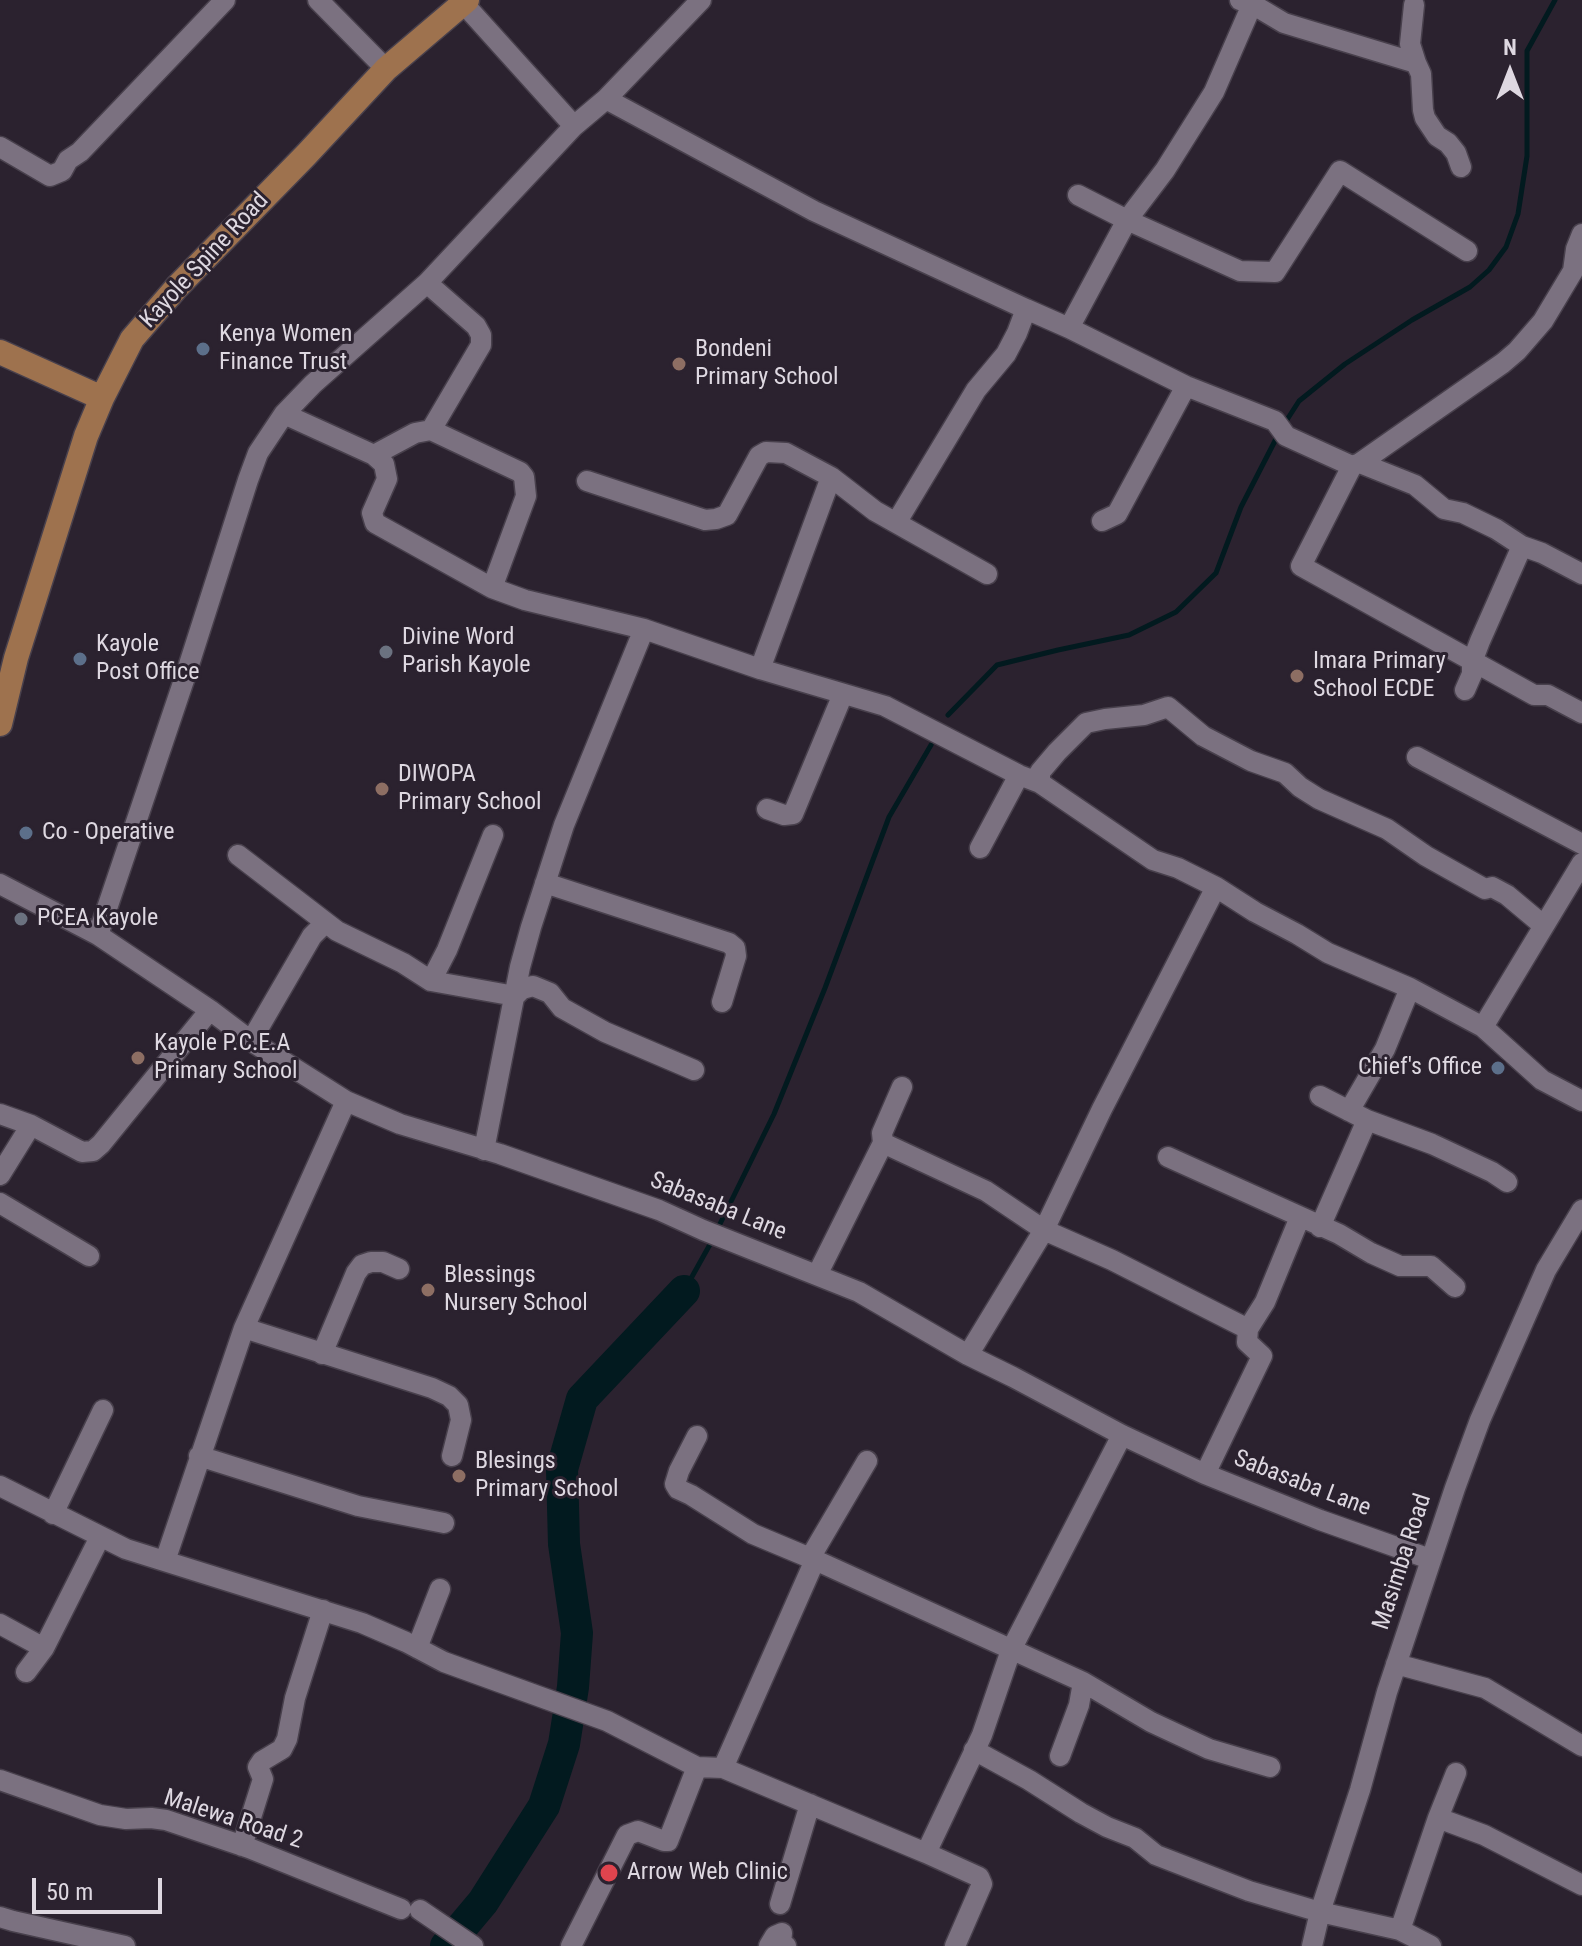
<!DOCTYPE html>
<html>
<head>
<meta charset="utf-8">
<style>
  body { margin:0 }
  #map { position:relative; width:1582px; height:1946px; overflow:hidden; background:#2b222f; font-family:"Roboto Condensed",sans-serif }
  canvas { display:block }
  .north { position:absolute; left:1470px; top:32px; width:80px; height:80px; -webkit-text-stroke:6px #2b222f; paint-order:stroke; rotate:0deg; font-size:22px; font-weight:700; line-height:32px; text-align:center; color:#ded8e1 }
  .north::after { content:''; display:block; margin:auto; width:28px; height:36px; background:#ded8e1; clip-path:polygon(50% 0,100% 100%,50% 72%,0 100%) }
  .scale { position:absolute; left:32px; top:1878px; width:130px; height:36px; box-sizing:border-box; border:4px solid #ded8e1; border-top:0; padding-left:10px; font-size:24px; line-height:28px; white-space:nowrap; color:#ded8e1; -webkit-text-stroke:6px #2b222f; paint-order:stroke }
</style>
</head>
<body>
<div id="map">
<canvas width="1582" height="1946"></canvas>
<div class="north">N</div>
<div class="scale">50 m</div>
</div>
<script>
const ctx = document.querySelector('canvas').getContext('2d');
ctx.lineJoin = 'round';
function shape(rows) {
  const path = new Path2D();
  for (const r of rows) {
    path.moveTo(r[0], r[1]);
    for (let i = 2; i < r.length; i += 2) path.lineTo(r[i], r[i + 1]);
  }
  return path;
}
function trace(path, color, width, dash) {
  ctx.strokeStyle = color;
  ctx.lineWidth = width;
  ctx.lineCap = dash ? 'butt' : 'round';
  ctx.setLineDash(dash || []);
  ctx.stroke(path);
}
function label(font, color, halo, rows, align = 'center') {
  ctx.font = font + ' "Roboto Condensed",sans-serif';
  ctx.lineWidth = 6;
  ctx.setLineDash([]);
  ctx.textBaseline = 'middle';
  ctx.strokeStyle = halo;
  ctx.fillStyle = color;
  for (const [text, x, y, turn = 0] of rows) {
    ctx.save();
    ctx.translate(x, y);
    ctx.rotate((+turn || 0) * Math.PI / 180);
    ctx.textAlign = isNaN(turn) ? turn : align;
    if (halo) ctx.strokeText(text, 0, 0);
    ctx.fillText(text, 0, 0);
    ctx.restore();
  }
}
trace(shape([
  [1283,426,1299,401,1345,364,1412,320,1470,287,1489,270,1506,247,1518,214,1527,156,1527,51,1555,0],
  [948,715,997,665,1058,650,1129,635,1176,612,1216,573,1241,507,1278,435],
  [717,1230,774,1114,825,988,889,817,931,745],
  [684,1291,713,1239]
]), '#021a1f', 5);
trace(shape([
  [446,1946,483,1902,544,1806,564,1744,573,1687,577,1633,564,1544,562,1469,582,1399,684,1291]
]), '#021a1f', 32);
const minor = shape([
  [318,0,386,69],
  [1240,0,1252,4,1284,23,1416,63],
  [464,4,574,126],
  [1414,5,1410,44,1416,63,1421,74,1423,110,1425,118,1437,136,1448,143,1456,153,1461,167],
  [606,99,814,211,1026,309],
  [0,147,50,176,62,171,68,160,80,152,225,0],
  [1078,195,1127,220,1240,271,1275,272,1340,171,1467,251],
  [1069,328,1186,386,1275,421,1286,436,1352,466,1360,463,1415,485,1444,509,1463,513,1496,529,1522,546,1542,553,1582,574],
  [284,414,374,455,384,464,387,479,372,513,375,523,492,588,525,600,644,629,760,669,885,706,1019,775,1040,783,1153,860,1178,868,1216,887,1255,912,1297,934,1328,953,1410,988,1483,1027,1542,1080,1582,1101],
  [431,430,520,472,524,477,526,496,492,588],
  [374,455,415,433,431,430,481,345,481,335,476,326,427,283],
  [1360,463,1503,363,1517,351,1543,321,1573,271,1576,249,1582,234],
  [1352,466,1301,566,1534,695,1548,695,1582,713],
  [587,481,705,520,716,519,727,515,759,456,766,452,786,453,831,477,875,511,987,574],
  [1102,521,1117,514,1186,386],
  [896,523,976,390,1006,354,1017,333,1026,309,1069,328,1127,220,1165,170,1214,92,1254,0],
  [760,669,831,477],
  [1465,690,1472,674,1472,662,1480,641,1522,546],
  [1417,757,1582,844],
  [1040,783,1040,772,1057,752,1086,723,1105,719,1144,715,1168,707,1203,736,1251,761,1285,773,1300,787,1319,799,1387,829,1426,856,1485,889,1492,887,1507,895,1544,926],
  [767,809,784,815,793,814,843,694],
  [980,848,1019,775],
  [238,855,337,931,403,963,431,981,515,996,522,989,533,986,550,993,562,1008,605,1032,694,1070],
  [545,883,729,943,735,948,736,956,722,1002],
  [0,884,98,935,210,1010,251,1041,346,1101,400,1124,500,1154,659,1210,703,1230,859,1292,968,1355,1013,1377,1122,1435,1205,1474,1320,1520,1430,1559],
  [98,935,186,674,248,480,258,453,284,414,313,384,427,283,574,126,606,99,701,0],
  [431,981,447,950,493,835],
  [1483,1027,1582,863],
  [251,1041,312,936,325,923],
  [902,1087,882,1133,883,1143,986,1191,1044,1230,1112,1260,1248,1329,1265,1302,1300,1217],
  [1320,1096,1367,1120,1432,1144,1492,1172,1507,1182],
  [1349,1111,1385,1049,1410,988],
  [0,1114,31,1125,82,1152,93,1151,101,1144,210,1010],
  [484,1150,520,967,531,927,564,825,644,629],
  [1168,1157,1339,1234,1371,1253,1400,1266,1431,1266,1455,1287],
  [0,1175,31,1125],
  [0,1203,89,1256],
  [1320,1227,1367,1120],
  [817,1275,883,1143],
  [244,1328,432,1388,449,1396,458,1405,461,1420,452,1456],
  [322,1354,356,1273,362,1265,371,1262,383,1262,399,1269],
  [968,1355,1044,1230,1102,1109,1216,887],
  [697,1436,679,1471,675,1484,678,1489,691,1495,753,1534,815,1560,1083,1682,1151,1722,1209,1749,1270,1767],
  [199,1456,358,1506,444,1523],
  [1205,1474,1262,1356,1247,1342,1248,1329],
  [0,1486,126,1549,362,1623,406,1642,444,1662,607,1721,697,1767,723,1768,926,1853,982,1735,1011,1650,1122,1435],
  [53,1514,103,1410],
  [810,1558,867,1461],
  [165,1561,244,1328,346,1101],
  [0,1624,44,1648],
  [417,1648,440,1589],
  [1396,1664,1485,1688,1582,1746],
  [26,1672,44,1648,100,1537],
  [974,1750,1029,1780,1081,1813,1107,1827,1135,1838,1156,1855,1249,1891,1320,1912,1400,1930,1431,1946],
  [1060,1756,1079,1705,1083,1682],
  [723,1768,815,1560],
  [0,1780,100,1815,126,1819,151,1818,166,1820,249,1848,401,1909],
  [1438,1818,1484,1835,1582,1885],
  [242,1846,263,1779,258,1767,262,1761,282,1749,287,1739,295,1698,323,1610],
  [926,1853,979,1877,982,1884,955,1946],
  [780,1904,810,1804],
  [420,1910,473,1946],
  [0,1917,13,1921,125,1946],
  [1400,1930,1438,1818,1456,1773],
  [571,1946,627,1835,638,1831,664,1841,668,1841,697,1767],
  [769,1946,775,1936,782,1933,781,1944,786,1946],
  [1312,1946,1320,1912,1360,1790,1387,1692,1455,1488,1480,1420,1546,1270,1582,1210]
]);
const major = shape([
  [0,352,102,398],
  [0,724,16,658,86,436,102,398,132,339,177,287,306,155,386,69,467,0]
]);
trace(minor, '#48404c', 23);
trace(major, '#48404c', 27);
trace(minor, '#7b7180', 20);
trace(major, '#9e724e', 24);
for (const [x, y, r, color] of [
  [203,349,8,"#5c6f8a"],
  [679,364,8,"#8d6e63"],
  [386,652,8,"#6b7280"],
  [80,659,8,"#5c6f8a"],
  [1297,676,8,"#8d6e63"],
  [382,789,8,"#8d6e63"],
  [26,833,8,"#5c6f8a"],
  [21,919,8,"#6b7280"],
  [138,1058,8,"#8d6e63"],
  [1498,1068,8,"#5c6f8a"],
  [428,1290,8,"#8d6e63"],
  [459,1476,8,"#8d6e63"],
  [609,1873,10,"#e0444e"]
]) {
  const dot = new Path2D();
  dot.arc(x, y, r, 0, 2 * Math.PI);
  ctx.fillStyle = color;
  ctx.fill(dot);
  trace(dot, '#2b222f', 3);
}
label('24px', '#ded8e1', '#2b222f', [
  ["Kayole Spine Road",205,261,-47],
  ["Sabasaba Lane",718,1207,22],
  ["Sabasaba Lane",1302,1484,21],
  ["Masimba Road",1403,1562,-72],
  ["Malewa Road 2",233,1820,18]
]);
label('24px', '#ded8e1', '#2b222f', [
  ["Kenya Women",219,335],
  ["Finance Trust",219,363],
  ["Bondeni",695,350],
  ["Primary School",695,378],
  ["Divine Word",402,638],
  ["Parish Kayole",402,666],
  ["Kayole",96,645],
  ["Post Office",96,673],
  ["Imara Primary",1313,662],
  ["School ECDE",1313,690],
  ["DIWOPA",398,775],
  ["Primary School",398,803],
  ["Co - Operative",42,833],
  ["PCEA Kayole",37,919],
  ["Kayole P.C.E.A",154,1044],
  ["Primary School",154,1072],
  ["Chief's Office",1482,1068,"right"],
  ["Blessings",444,1276],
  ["Nursery School",444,1304],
  ["Blesings",475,1462],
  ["Primary School",475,1490],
  ["Arrow Web Clinic",627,1873]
], 'left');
</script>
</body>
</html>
